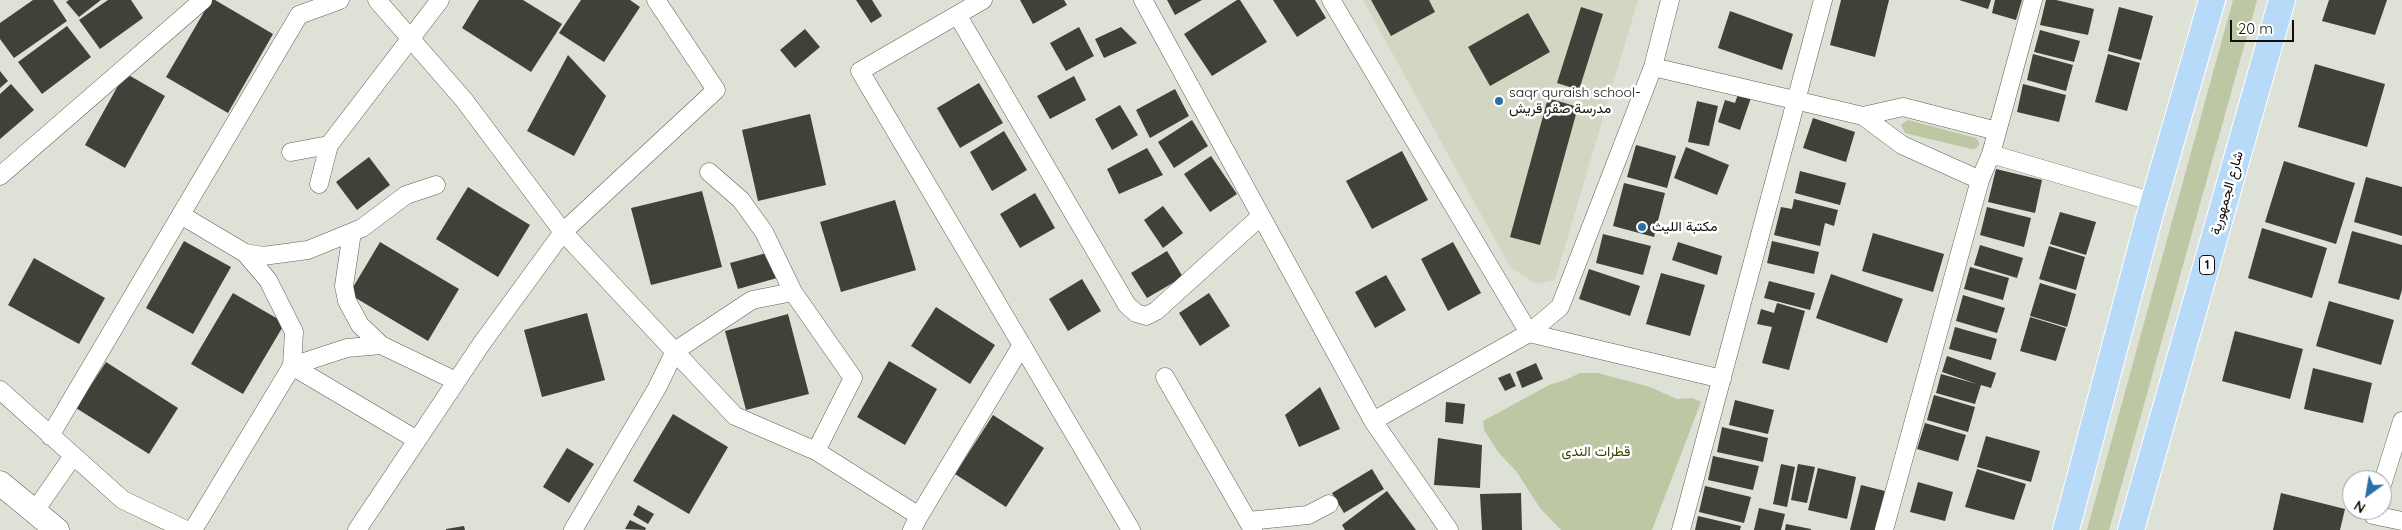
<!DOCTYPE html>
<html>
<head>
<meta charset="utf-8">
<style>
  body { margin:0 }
  #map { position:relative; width:2402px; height:530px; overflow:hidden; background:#dee1d5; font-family:Quicksand,sans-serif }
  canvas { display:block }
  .north { position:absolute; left:2342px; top:470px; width:50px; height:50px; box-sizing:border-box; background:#fff; border:1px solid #9f9f9e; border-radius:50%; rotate:212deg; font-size:14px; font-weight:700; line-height:20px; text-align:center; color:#0f100c }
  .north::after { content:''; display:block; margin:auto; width:18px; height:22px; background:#2c6fa5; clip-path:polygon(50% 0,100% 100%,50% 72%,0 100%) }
  .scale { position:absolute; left:2230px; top:20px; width:64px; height:22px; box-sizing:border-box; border:2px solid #0f100c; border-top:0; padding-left:6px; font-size:15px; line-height:18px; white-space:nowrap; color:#0f100c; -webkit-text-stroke:4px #fff; paint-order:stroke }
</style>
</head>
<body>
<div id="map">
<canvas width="2402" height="530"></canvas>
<div class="north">N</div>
<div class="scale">20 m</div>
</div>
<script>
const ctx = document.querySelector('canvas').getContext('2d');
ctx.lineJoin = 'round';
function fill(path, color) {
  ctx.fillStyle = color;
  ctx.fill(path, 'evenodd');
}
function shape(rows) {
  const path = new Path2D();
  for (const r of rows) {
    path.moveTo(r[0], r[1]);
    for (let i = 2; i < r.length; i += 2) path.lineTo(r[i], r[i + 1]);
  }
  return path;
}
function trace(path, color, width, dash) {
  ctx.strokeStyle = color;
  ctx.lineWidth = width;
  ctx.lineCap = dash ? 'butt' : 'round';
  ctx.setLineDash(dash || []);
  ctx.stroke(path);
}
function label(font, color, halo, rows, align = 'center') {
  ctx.font = font + ' Quicksand,Vazirmatn,sans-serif';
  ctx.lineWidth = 5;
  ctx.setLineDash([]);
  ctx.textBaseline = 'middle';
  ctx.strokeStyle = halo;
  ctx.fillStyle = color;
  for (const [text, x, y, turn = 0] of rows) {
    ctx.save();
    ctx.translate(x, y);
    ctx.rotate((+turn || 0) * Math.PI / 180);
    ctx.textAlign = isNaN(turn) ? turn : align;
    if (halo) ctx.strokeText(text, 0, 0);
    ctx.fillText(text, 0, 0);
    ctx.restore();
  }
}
fill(shape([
  [1363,0,1638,0,1555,280,1536,284,1510,267]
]), '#d2d7c4');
fill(shape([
  [2233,0,2257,0,2109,530,2087,530],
  [1908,120,1976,138,1979,142,1979,145,1975,149,1971,149,1905,133,1901,125],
  [1580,373,1598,373,1650,387,1677,399,1692,398,1701,402,1652,530,1561,530,1540,508,1516,471,1498,452,1484,430,1483,421,1549,385,1565,380]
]), '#bec7a4');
fill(shape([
  [33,0,53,0,67,21,14,58,0,39,0,23],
  [69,0,101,0,79,17,66,2],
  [108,0,131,0,143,18,100,49,79,20],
  [211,0,215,0,273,34,228,113,166,77],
  [479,0,523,0,562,24,531,72,462,28],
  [581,0,630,0,640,7,604,62,559,33],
  [856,0,872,0,882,16,871,23],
  [1020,0,1064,0,1067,5,1033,24],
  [1167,0,1202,0,1175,15],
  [1237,0,1240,0,1267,42,1212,76,1184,34],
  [1273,0,1315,0,1326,18,1297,37],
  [1371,0,1429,0,1435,12,1391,36],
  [1841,0,1889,0,1875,57,1830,45],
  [1959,0,1991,0,1988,9],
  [1995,0,2022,0,2016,20,1992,13],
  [2046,0,2056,0,2094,9,2088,35,2040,25],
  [2329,0,2387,0,2375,35,2322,21],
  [1581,7,1603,14,1579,90,1557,83],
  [2119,7,2153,16,2141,60,2108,51],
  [1730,11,1793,34,1782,70,1718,48],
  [1528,13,1550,52,1490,86,1468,47],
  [67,26,91,57,42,94,18,62],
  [1079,27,1094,56,1066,71,1050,43],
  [1121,27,1137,43,1104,58,1095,39],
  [805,29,820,47,795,68,780,50],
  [2040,30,2080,41,2074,62,2034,52],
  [2033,54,2073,65,2066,91,2027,80],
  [2108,54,2140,63,2127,111,2095,102],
  [568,55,606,96,574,156,527,131],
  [2315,64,2385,84,2367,147,2298,127],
  [0,71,8,81,0,88],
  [125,73,165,96,125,168,85,145],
  [1074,76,1086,100,1050,119,1037,96],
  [979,83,1003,123,960,148,937,108],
  [11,84,34,110,0,139,0,94],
  [2023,84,2066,95,2059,122,2017,112],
  [1740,88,1753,92,1740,130,1718,122,1725,100,1735,103],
  [1175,89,1189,116,1150,138,1136,110],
  [1548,98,1578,107,1540,245,1510,237],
  [1697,101,1718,106,1709,146,1688,142],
  [1120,105,1138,135,1112,150,1095,119],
  [810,114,826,185,758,201,742,130],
  [1813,118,1855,132,1846,162,1803,148],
  [1192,120,1208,146,1174,168,1158,142],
  [1004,131,1027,170,992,191,970,152],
  [1636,145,1676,156,1667,188,1627,177],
  [1686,147,1729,165,1717,195,1674,178],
  [1147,148,1163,175,1119,194,1107,169],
  [1402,151,1428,200,1372,229,1346,181],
  [1211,156,1237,194,1210,212,1184,174],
  [369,157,390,185,357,210,336,182],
  [2284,161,2355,183,2336,244,2265,222],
  [1996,169,2042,180,2035,213,1988,202],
  [1800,171,1846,183,1840,205,1795,193],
  [2366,177,2402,187,2402,236,2354,222],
  [1624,183,1665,193,1654,237,1613,226],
  [468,187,530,225,498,277,436,239],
  [702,191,722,267,651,285,631,208],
  [1035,193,1055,228,1020,248,1000,214],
  [1794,199,1838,210,1834,226,1825,223,1820,246,1774,235,1781,207,1792,209],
  [895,200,916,270,841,292,820,222],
  [1163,206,1183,233,1163,248,1144,220],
  [1987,207,2031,218,2024,247,1980,235],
  [2060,212,2096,222,2086,255,2050,244],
  [2262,228,2327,248,2312,298,2248,278],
  [2352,231,2402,245,2402,290,2399,300,2338,283],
  [1873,233,1944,254,1933,292,1862,271],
  [1603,234,1651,246,1643,275,1596,263],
  [184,241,231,267,193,334,146,308],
  [1772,241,1819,252,1814,274,1767,263],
  [380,242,459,289,428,341,349,294],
  [1453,242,1481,293,1448,311,1421,259],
  [1678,242,1722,256,1717,275,1672,260],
  [1980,245,2023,258,2017,278,1974,265],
  [2049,246,2085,257,2076,290,2039,279],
  [1167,251,1183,277,1147,298,1131,273],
  [770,252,777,278,738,289,730,263],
  [34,258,105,298,79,344,8,305],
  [1970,267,2009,278,2003,300,1964,289],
  [1589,269,1640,286,1630,316,1579,299],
  [1661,273,1705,285,1690,336,1646,324],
  [1831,274,1903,299,1887,343,1816,318],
  [1386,275,1406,310,1375,328,1355,292],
  [1082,279,1101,311,1068,331,1049,299],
  [1769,281,1815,293,1810,310,1764,298],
  [2040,283,2076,294,2067,327,2030,316],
  [233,293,285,323,243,394,191,364],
  [1209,293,1230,326,1200,346,1179,313],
  [1963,295,2005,308,1997,333,1956,321],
  [2329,301,2394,320,2381,365,2316,346],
  [1777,303,1805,311,1789,370,1762,363,1772,327,1757,324,1761,309,1774,313],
  [936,307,995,345,970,384,911,346],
  [587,313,605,380,542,397,524,330],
  [788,314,809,394,746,410,725,331],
  [2030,317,2066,328,2056,361,2020,351],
  [1955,327,1997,339,1991,360,1949,349],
  [2235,331,2303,349,2290,399,2222,381],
  [1947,356,1996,373,1991,388,1981,385,1975,404,1936,393,1941,374,1977,384,1942,372],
  [889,361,937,389,905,445,857,417],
  [106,362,178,408,149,454,76,408],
  [1536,363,1543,379,1522,388,1516,372],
  [2313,368,2372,383,2363,423,2304,409],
  [1510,373,1516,386,1505,391,1498,378],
  [1320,387,1340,429,1299,447,1285,415],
  [1934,395,1975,407,1968,432,1927,420],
  [1735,400,1774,410,1768,434,1729,425],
  [1446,402,1465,404,1463,424,1445,422],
  [673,414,728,447,689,514,633,481],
  [993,415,1044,448,1006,507,955,474],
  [1925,423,1966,435,1958,461,1917,449],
  [1722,427,1768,438,1763,462,1717,452],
  [1986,436,2040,451,2031,482,1977,467],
  [1438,438,1482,445,1480,488,1434,485],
  [567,448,594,464,569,503,543,487],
  [1713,456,1759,466,1753,490,1708,480],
  [1781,464,1795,467,1787,507,1773,504],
  [1798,464,1815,467,1807,503,1791,500],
  [1818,468,1856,477,1847,519,1808,510],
  [1372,469,1384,489,1344,513,1332,493],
  [1977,469,2026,484,2014,520,1965,507],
  [1918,482,1953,492,1945,521,1910,512],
  [1861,485,1885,491,1876,530,1850,530],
  [1705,486,1751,497,1744,523,1699,512],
  [1387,491,1416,530,1345,530,1342,525],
  [1521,493,1522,530,1482,530,1480,494],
  [2281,493,2345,509,2340,530,2273,530],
  [638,505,654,514,648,524,633,515],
  [1759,508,1785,514,1781,530,1754,530],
  [1698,516,1741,526,1740,530,1695,530],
  [630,520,646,528,645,530,625,529],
  [1786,524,1811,529,1811,530,1785,530],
  [464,526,465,530,446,530,446,529]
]), '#3f4238');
const minor = shape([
  [656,0,716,90,563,232,735,416,816,451,919,516,1022,345],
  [983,0,860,71,1131,530],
  [1143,0,1373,421,1449,530],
  [1331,0,1529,333,1722,379],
  [958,16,1127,305,1136,313,1146,316,1156,311,1261,216],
  [1653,67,1863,116,1902,145,1980,180],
  [1863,116,1903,107,1997,131],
  [291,152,329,145,440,0],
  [1991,154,2154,202],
  [709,172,741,200,764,232,793,292],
  [0,176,203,0],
  [319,184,329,145],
  [181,215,245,253,263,256,308,250,362,228,406,195,436,185],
  [352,232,344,286,347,301,360,325,381,345,456,381],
  [292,366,417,440],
  [292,366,347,348,381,345],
  [1165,377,1253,530],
  [0,390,123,500,186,530],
  [1373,421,1529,333,1560,307,1653,67,1670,0],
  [50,436,299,15,340,0],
  [2382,485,2402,421],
  [34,512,73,456],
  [2373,515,2402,521],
  [1248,521,1308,515,1329,504],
  [193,530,292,366,294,332,268,280,245,253],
  [357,530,482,343,563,232,464,100,377,0],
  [573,530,657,388,675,351,752,300,793,292,853,378,816,451],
  [912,530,919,516],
  [1681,530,1823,0],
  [1884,530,1980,180,1991,154,2033,0]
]);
const secondary = shape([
  [0,483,57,530]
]);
const primary = shape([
  [2066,530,2149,218,2212,0],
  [2131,530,2282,0]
]);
trace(minor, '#5e6156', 19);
trace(secondary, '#5e6156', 25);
trace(primary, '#fff', 28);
trace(minor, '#fff', 18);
trace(secondary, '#fff', 24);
trace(primary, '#b7daf8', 26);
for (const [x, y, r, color] of [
  [1499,101,5,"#2c6fa5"],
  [1642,227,5,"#2c6fa5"]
]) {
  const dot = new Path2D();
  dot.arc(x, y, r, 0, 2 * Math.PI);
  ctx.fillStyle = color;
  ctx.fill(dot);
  trace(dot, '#fff', 2);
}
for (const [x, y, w] of [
  [2207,265,15]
]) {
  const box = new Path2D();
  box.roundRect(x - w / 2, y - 9.5, w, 19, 4);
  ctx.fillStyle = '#fff';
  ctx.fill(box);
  trace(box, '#0f100c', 1);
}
label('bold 12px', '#0f100c', null, [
  ["1",2207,265]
]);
label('14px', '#0f100c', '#fff', [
  ["saqr quraish school-",1509,93],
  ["مدرسة صقر قريش",1509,109],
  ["مكتبة الليث",1652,227]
], 'left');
label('14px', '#0f100c', '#fff', [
  ["شارع الجمهورية",2227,193,-74]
]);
label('14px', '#384200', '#fff', [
  ["قطرات الندى",1596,452]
]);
</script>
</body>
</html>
